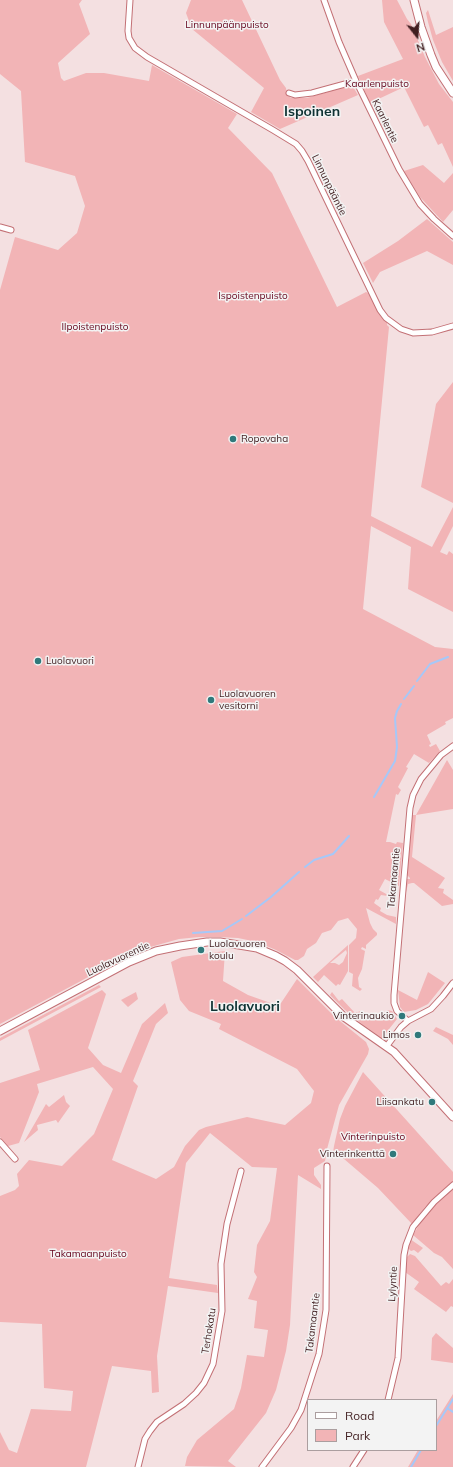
<!DOCTYPE html>
<html>
<head>
<meta charset="utf-8">
<style>
  body { margin:0 }
  #map { position:relative; width:453px; height:1467px; overflow:hidden; background:#f4e0e1; font-family:Mulish,sans-serif }
  canvas { display:block }
  .legend { position:absolute; left:307px; top:1399px; width:130px; height:52px; box-sizing:border-box; background:#f3f3f3; border:1px solid #ab9e9f; margin:0; padding:5px 7px; list-style:none; font-size:12px; color:#401e20 }
  .legend li { display:flex; align-items:center; gap:8px; height:20px }
  .legend b { width:20px; border:1px solid #ab9e9f }
  .north { position:absolute; left:397px; top:16px; width:40px; height:40px; -webkit-text-stroke:3px #f3f3f3; paint-order:stroke; rotate:163deg; font-size:11px; font-weight:700; line-height:16px; text-align:center; color:#401e20 }
  .north::after { content:''; display:block; margin:auto; width:14px; height:18px; background:#401e20; clip-path:polygon(50% 0,100% 100%,50% 72%,0 100%) }
</style>
</head>
<body>
<div id="map">
<canvas width="453" height="1467"></canvas>
<ul class="legend">
<li><b style="height:5px;background:#fff"></b>Road</li>
<li><b style="height:11px;background:#f2b4b6"></b>Park</li>
</ul>
<div class="north">N</div>
</div>
<script>
const ctx = document.querySelector('canvas').getContext('2d');
ctx.lineJoin = 'round';
function fill(path, color) {
  ctx.fillStyle = color;
  ctx.fill(path, 'evenodd');
}
function shape(rows) {
  const path = new Path2D();
  for (const r of rows) {
    path.moveTo(r[0], r[1]);
    for (let i = 2; i < r.length; i += 2) path.lineTo(r[i], r[i + 1]);
  }
  return path;
}
function trace(path, color, width, dash) {
  ctx.strokeStyle = color;
  ctx.lineWidth = width;
  ctx.lineCap = dash ? 'butt' : 'round';
  ctx.setLineDash(dash || []);
  ctx.stroke(path);
}
function label(font, color, halo, rows, align = 'center') {
  ctx.font = font + ' Mulish,sans-serif';
  ctx.lineWidth = 3;
  ctx.setLineDash([]);
  ctx.textBaseline = 'middle';
  ctx.strokeStyle = halo;
  ctx.fillStyle = color;
  for (const [text, x, y, turn = 0] of rows) {
    ctx.save();
    ctx.translate(x, y);
    ctx.rotate((+turn || 0) * Math.PI / 180);
    ctx.textAlign = isNaN(turn) ? turn : align;
    if (halo) ctx.strokeText(text, 0, 0);
    ctx.fillText(text, 0, 0);
    ctx.restore();
  }
}
fill(shape([
  [0,0,82,0,79,4,90,34,58,63,61,78,64,81,86,73,104,73,149,81,152,65,237,114,228,128,272,173,337,307,366,292,368,293,380,315,387,322,387,325,389,327,371,516,432,547,453,507,453,526,440,552,447,555,449,551,453,554,453,612,408,589,411,547,371,526,363,609,435,647,453,649,453,718,445,722,446,724,427,735,431,744,429,745,430,747,436,744,440,751,429,763,414,754,406,767,408,768,398,787,401,790,398,795,396,794,386,842,390,842,396,844,397,842,403,843,399,886,385,879,379,890,388,895,388,896,381,895,378,900,376,899,374,903,381,908,380,911,387,915,396,917,396,924,366,908,370,923,373,929,377,933,377,935,366,945,366,949,362,947,361,949,365,951,362,969,358,978,359,987,362,989,360,991,352,986,353,974,349,972,349,945,356,938,357,929,348,918,338,921,331,930,322,933,316,943,307,949,304,956,298,960,295,960,276,950,257,942,238,938,218,937,199,937,179,939,129,953,124,955,124,957,79,982,0,1024,0,290,15,237,58,250,77,233,85,206,75,176,25,162,21,91,0,74],
  [191,0,242,0,280,80,286,88,287,95,291,98,307,98,352,85,358,95,280,129,251,112,264,88,192,29,186,13],
  [382,0,397,0,407,19,411,24,425,57,439,84,453,102,453,167,442,143,438,145,428,125,424,127,404,87,370,103,358,76,403,59,384,22],
  [428,10,436,35,453,27,453,81,442,62,433,40,428,22,426,13],
  [423,165,444,183,453,173,453,210,443,222,420,197,404,171],
  [427,219,453,242,453,265,427,251,380,272,373,283,363,263,398,241],
  [453,382,453,503,421,487,436,404],
  [447,760,453,770,453,809,416,815,412,857,445,878,438,888,444,889,443,893,453,900,453,904,442,906,414,883,412,883,408,884,406,892,405,892,406,879,410,879,410,878,406,874,412,815,416,815],
  [348,945,348,971,340,985,338,984,336,986,324,975,318,982,313,977],
  [346,950,347,953,343,962,339,965,335,963,330,963],
  [225,951,223,981,248,995,279,1006,297,979,335,1017,366,1042,369,1049,368,1054,339,1105,327,1149,325,1161,314,1168,314,1175,321,1185,321,1189,298,1175,290,1325,286,1351,276,1390,266,1413,228,1461,236,1467,185,1466,187,1457,197,1440,234,1409,241,1388,247,1355,264,1357,268,1330,254,1328,257,1301,248,1299,257,1277,254,1272,257,1245,270,1221,277,1168,252,1167,210,1133,186,1163,169,1278,217,1285,218,1293,168,1286,157,1356,159,1392,152,1393,151,1371,112,1366,86,1467,0,1467,0,1432,9,1450,17,1453,31,1409,71,1411,73,1391,44,1388,42,1324,0,1322,0,1196,15,1190,19,1186,17,1174,29,1160,62,1166,94,1134,113,1089,93,1067,37,1084,39,1092,19,1143,8,1146,0,1137,0,1083,40,1070,28,1030,102,990,106,994,88,1048,103,1065,121,1073,142,1024,165,1003,168,1013,156,1024,133,1081,138,1086,112,1160,156,1179,174,1167,185,1146,199,1130,206,1127,247,1117,285,1125,311,1103,314,1091,297,1069,219,1029,221,1024,189,1011,180,1000,171,962,182,957],
  [428,972,445,983,428,1004,416,1010,404,1012,400,1007,398,990,417,1000],
  [99,985,101,987,0,1041,0,1038],
  [136,992,138,999,128,1007,121,1000],
  [332,992,339,1001,342,999,355,1013,361,1011,365,1016,370,1019,376,1018,382,1016,383,1013,386,1013,387,1010,392,1011,397,1019,382,1038,362,1024,345,1010,330,995],
  [436,1027,453,1035,453,1045,448,1039,433,1031],
  [363,1072,453,1172,453,1182,425,1207,412,1224,378,1188,337,1153,332,1159,334,1146,340,1119,345,1106],
  [64,1095,66,1102,70,1106,58,1123,56,1120,37,1125,38,1130,24,1142,46,1104,49,1107],
  [453,1189,453,1269,442,1257,434,1253,413,1235,422,1220,435,1205],
  [410,1239,423,1248,418,1253,414,1250,411,1251,408,1248],
  [410,1254,415,1256,441,1286,446,1282,449,1284,453,1279,453,1307,451,1306,446,1312,414,1289,419,1282,405,1272,406,1258],
  [436,1333,453,1348,453,1363,431,1360,432,1338],
  [453,1394,453,1467,408,1467,418,1450,436,1450,436,1421]
]), '#f2b4b6');
trace(shape([
  [417,681,430,664,448,657],
  [404,699,414,686],
  [374,797,395,761,397,747,395,718,397,711,401,704],
  [305,867,314,860,333,854,349,836],
  [246,916,271,897,299,872],
  [193,933,222,931,242,919],
  [447,1408,453,1412],
  [436,1426,453,1399],
  [411,1467,421,1450]
]), '#a6c8f8', 2);
const street = shape([
  [130,0,128,31,129,38,135,48,147,57,273,130,296,144,302,151,308,161,380,310,386,318,401,329,413,333,432,332,453,326],
  [324,0,339,42,356,81,399,169,420,204,434,219,453,236],
  [289,93,295,95,312,93,356,81],
  [0,227,11,230],
  [408,1021,397,1011,394,1003,394,995,410,808,413,795,421,779,441,755,453,746],
  [386,1047,401,1027,408,1021,431,1009,443,996,453,983],
  [0,1142,15,1159],
  [388,1400,398,1358,404,1255,406,1245,413,1227,434,1202,453,1185],
  [138,1467,145,1439,150,1431,157,1422,184,1404,196,1393,204,1383,213,1364,222,1311,221,1264,227,1224,241,1171],
  [262,1467,291,1428,301,1410,319,1354,326,1310,327,1166],
  [353,1467,364,1450]
]);
const secondary = shape([
  [414,0,421,27,431,55,436,67,453,93],
  [0,1031,129,962,156,951,180,946,207,942,220,942,245,946,257,948,276,956,285,961,297,970,344,1017,394,1052,453,1117]
]);
trace(street, '#c37075', 7);
trace(secondary, '#c37075', 9);
trace(street, '#fff', 5);
trace(secondary, '#fff', 7);
for (const [x, y, r, color] of [
  [233,439,4,"#30797b"],
  [38,661,4,"#30797b"],
  [211,700,4,"#30797b"],
  [201,950,4,"#30797b"],
  [402,1016,4,"#30797b"],
  [418,1035,4,"#30797b"],
  [432,1102,4,"#30797b"],
  [393,1154,4,"#30797b"]
]) {
  const dot = new Path2D();
  dot.arc(x, y, r, 0, 2 * Math.PI);
  ctx.fillStyle = color;
  ctx.fill(dot);
  trace(dot, '#f3f3f3', 1.5);
}
label('10px', '#65041c', '#f3f3f3', [
  ["Linnunpäänpuisto",227,25],
  ["Kaarlenpuisto",377,84],
  ["Ispoistenpuisto",253,296],
  ["Ilpoistenpuisto",95,327],
  ["Vinterinpuisto",373,1137],
  ["Takamaanpuisto",88,1254]
]);
label('10px', '#401e20', '#f3f3f3', [
  ["Kaarlentie",385,121,64],
  ["Linnunpääntie",329,185,64],
  ["Takamaantie",394,878,-85],
  ["Luolavuorentie",118,959,-25],
  ["Lylyntie",393,1284,-87],
  ["Takamaantie",313,1323,-83],
  ["Terhokatu",209,1331,-81]
]);
label('10px', '#401e20', '#f3f3f3', [
  ["Ropovaha",241,439],
  ["Luolavuori",46,661],
  ["Luolavuoren",219,694],
  ["vesitorni",219,706],
  ["Luolavuoren",209,944],
  ["koulu",209,956],
  ["Vinterinaukio",394,1016,"right"],
  ["Limos",410,1035,"right"],
  ["Liisankatu",424,1102,"right"],
  ["Vinterinkenttä",385,1154,"right"]
], 'left');
label('bold 14px', '#0f3233', '#f3f3f3', [
  ["Ispoinen",312,112],
  ["Luolavuori",245,1007]
]);
</script>
</body>
</html>
